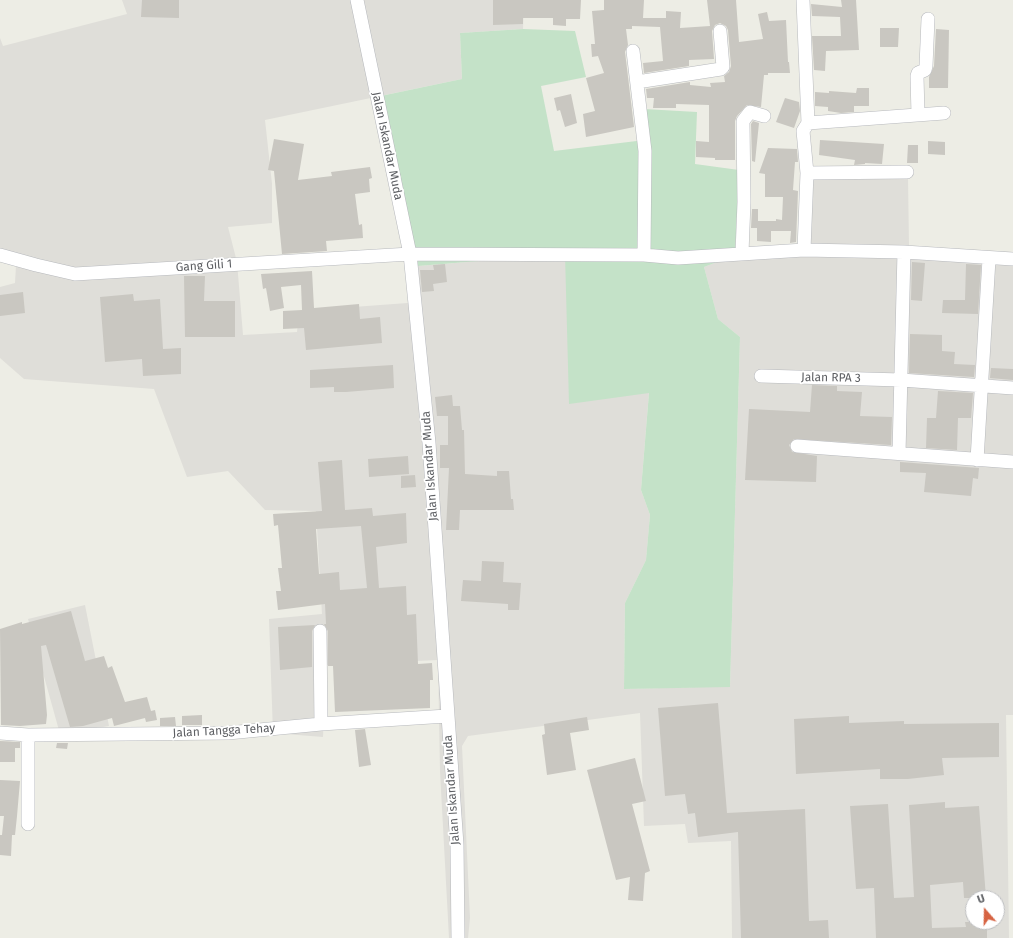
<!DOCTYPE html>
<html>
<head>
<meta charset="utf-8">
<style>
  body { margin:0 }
  #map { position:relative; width:1013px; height:938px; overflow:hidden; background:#edede5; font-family:"Fira Sans",sans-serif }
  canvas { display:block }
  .north { position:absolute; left:965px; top:890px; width:40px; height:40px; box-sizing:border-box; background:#fff; border:1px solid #bebfc1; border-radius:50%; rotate:340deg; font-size:11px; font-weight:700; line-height:16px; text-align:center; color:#5d5f63 }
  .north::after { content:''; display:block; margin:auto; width:14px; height:18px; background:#d66342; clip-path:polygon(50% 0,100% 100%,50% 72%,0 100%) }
</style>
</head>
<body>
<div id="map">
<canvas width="1013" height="938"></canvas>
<div class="north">U</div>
</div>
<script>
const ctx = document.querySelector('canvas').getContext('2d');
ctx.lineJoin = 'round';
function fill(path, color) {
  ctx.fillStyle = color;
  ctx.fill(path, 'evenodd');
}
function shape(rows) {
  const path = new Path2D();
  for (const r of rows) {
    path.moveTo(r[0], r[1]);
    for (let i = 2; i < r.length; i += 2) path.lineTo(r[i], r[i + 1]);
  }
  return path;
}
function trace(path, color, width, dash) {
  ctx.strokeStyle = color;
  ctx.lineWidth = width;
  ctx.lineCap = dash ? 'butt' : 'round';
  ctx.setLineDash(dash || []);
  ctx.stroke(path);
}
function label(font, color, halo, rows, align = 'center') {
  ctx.font = font + ' "Fira Sans",sans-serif';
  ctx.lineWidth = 3.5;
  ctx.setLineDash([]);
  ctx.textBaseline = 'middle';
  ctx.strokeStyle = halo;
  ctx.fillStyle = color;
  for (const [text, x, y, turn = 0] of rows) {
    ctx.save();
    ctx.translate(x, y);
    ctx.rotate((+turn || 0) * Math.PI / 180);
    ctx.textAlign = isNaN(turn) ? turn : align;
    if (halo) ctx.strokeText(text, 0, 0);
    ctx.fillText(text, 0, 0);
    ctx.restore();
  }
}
fill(shape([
  [122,0,524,0,523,29,460,33,462,79,265,120,272,184,272,223,228,227,237,262,243,335,297,332,299,311,421,302,418,266,565,254,649,392,641,490,650,515,646,560,625,603,624,689,730,686,740,337,718,319,704,267,746,250,808,251,810,176,908,178,909,246,1013,252,1013,715,1006,715,1009,938,732,938,731,841,688,843,685,824,644,826,640,713,468,736,462,746,470,918,468,938,449,938,440,771,438,660,326,665,323,737,273,733,269,619,322,614,316,511,265,510,228,471,187,477,154,389,24,379,0,358,0,287,15,283,16,266,0,260,0,38,3,46,127,14],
  [973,898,997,898,997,922,973,922],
  [85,605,109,726,60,734,28,619]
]), '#dfded9');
fill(shape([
  [523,29,575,31,586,77,541,86,554,151,645,140,644,109,697,112,695,164,739,170,735,255,704,267,718,319,740,337,730,687,624,689,625,603,646,560,650,515,641,490,649,393,569,404,565,254,418,266,376,97,462,79,460,33]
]), '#c4e2c8');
fill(shape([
  [142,0,179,0,179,18,141,17],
  [493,0,581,0,580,19,566,19,566,26,553,25,553,18,523,18,523,24,493,25],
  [604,0,644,0,643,18,666,18,666,11,681,12,680,28,710,26,707,0,736,0,739,42,763,39,758,14,767,12,769,21,786,20,788,62,789,62,790,73,768,73,768,75,764,75,761,107,747,105,737,116,735,121,735,160,715,160,715,158,696,157,696,141,709,142,709,105,676,104,676,108,653,108,654,98,647,98,646,89,690,82,690,85,711,87,710,83,725,82,724,76,729,72,731,66,728,30,726,26,720,23,715,25,712,31,714,59,689,60,689,66,644,73,643,63,663,61,660,27,632,26,632,29,626,29,628,45,625,52,634,127,586,137,583,114,595,111,586,78,604,73,598,56,592,57,591,44,595,44,592,11,604,10],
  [841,0,856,0,859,50,826,51,825,71,814,70,812,36,841,36,840,17,812,16,811,4,842,7],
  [880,28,899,28,898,47,880,47],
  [936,29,949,30,948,88,929,88,929,77,934,66],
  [857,88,869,88,869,106,854,106,854,112,841,113,828,111,828,107,815,106,815,92,829,93,829,91,856,93],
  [571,94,577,123,565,127,560,110,557,111,554,98],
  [785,98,799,102,800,111,794,128,776,122],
  [753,121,759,123,755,162,752,161,751,124],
  [274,139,304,144,298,180,332,176,331,172,370,167,372,178,369,179,370,192,355,194,359,225,362,224,363,238,326,241,327,251,282,254,274,171,268,170],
  [820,140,884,144,882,164,865,163,865,164,854,165,855,160,819,155],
  [928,141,945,142,945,155,928,154],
  [908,145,918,145,918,163,907,163],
  [768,148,797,149,798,162,795,162,793,190,798,191,796,242,790,243,791,231,771,231,771,242,757,241,757,228,751,228,752,209,758,209,758,221,776,221,776,219,782,220,783,197,765,197,765,174,759,173],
  [912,262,925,263,922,301,911,300],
  [445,264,447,282,433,284,434,291,422,292,420,270,434,270,433,265],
  [966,264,981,265,978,314,942,313,943,300,965,300],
  [312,271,314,308,359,304,360,319,380,317,382,343,306,350,304,328,283,329,283,311,302,310,301,285,281,287,284,308,270,311,266,288,263,289,261,274],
  [184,276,205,276,204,301,235,301,235,337,185,337],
  [23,292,25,313,0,316,0,295],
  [133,294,134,301,160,299,163,349,181,348,181,374,143,376,142,359,105,362,100,297],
  [910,334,942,335,942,351,955,352,954,364,975,365,974,377,909,373],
  [393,365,394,388,346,392,334,392,334,387,310,388,310,370],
  [991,368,1013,369,1013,380,990,378],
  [812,385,837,386,837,391,862,392,860,416,892,417,891,445,794,439,789,445,792,452,817,456,816,482,745,480,749,409,810,412],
  [938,391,973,393,971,418,958,418,957,450,926,448,927,418,936,418],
  [452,395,453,406,460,406,462,430,464,430,465,474,497,476,497,471,509,471,511,499,513,499,514,510,460,510,459,530,446,530,449,468,440,468,440,445,448,445,448,416,437,416,435,397],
  [408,456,409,474,369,477,368,459],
  [342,460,345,510,372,508,373,516,406,513,407,543,376,547,379,588,406,586,407,615,416,614,418,664,432,663,433,680,430,680,430,708,335,712,333,666,328,666,328,631,324,624,326,624,325,604,278,610,276,591,281,591,278,568,282,568,278,525,274,526,273,514,322,511,318,462],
  [361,526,367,588,340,590,339,572,319,574,316,529],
  [900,462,979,468,978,479,973,478,971,496,924,492,926,473,900,472],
  [415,475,416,487,401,488,401,476],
  [482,561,504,562,503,582,521,583,519,610,508,610,508,604,461,601,463,580,481,581],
  [71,611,85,661,104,656,108,668,112,666,125,702,147,697,151,711,155,710,157,720,146,722,145,718,114,726,112,718,83,726,70,727,46,645,41,646,47,715,46,724,20,726,1,725,0,629,22,622,22,624],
  [315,625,312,631,312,667,280,670,278,627],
  [718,703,727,813,805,809,809,921,828,920,829,938,741,938,738,832,698,837,695,813,688,814,685,794,665,796,658,708],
  [202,715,202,725,182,725,182,716],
  [849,716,849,723,904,721,904,724,999,723,999,757,942,758,944,775,908,779,880,779,880,769,796,774,794,719],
  [175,717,176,726,160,726,160,718],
  [587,717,589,730,570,733,576,770,547,775,542,735,545,734,544,724],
  [365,729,371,765,359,767,355,730],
  [0,741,20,742,20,748,15,748,15,762,0,762],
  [57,743,68,743,67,749,56,748],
  [635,758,646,801,632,804,650,871,645,873,643,901,628,900,630,877,616,880,587,770],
  [0,780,20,781,17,816,15,835,12,835,11,856,0,855,0,835,2,835,4,816,0,816],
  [945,802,945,808,979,806,986,898,964,898,963,882,930,885,932,928,966,927,965,922,987,922,987,938,876,938,874,888,856,889,850,806,888,804,894,898,914,897,909,805]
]), '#c9c7c1');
const minor = shape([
  [357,0,410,254,429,443,457,845,458,938],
  [803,0,808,123],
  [633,51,645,151,644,255],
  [637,82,721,69,723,67,720,31],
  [918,115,917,76,918,73,925,70,926,66,928,19],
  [807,173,907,172],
  [804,250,807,173,803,131,808,123,944,113],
  [742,253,744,202,743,121,750,112,764,116],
  [0,255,36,265,75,274,410,254,644,255,678,258,804,250,904,252,1013,259],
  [761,376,901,380,1013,388],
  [797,446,1013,462],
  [899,453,904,252],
  [977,460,989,259],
  [320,631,321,724],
  [0,733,28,735,228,733,321,724,447,716],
  [28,735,28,824]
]);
trace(minor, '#b7b9bd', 14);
trace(minor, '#fff', 13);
label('12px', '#5d5f63', '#fff', [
  ["Jalan Iskandar Muda",387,146,78],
  ["Gang Gili 1",204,266,-4],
  ["Jalan RPA 3",831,378,1],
  ["Jalan Iskandar Muda",430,466,-94],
  ["Jalan Tangga Tehay",224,731,-3],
  ["Jalan Iskandar Muda",452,790,-94]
]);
</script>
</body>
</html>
